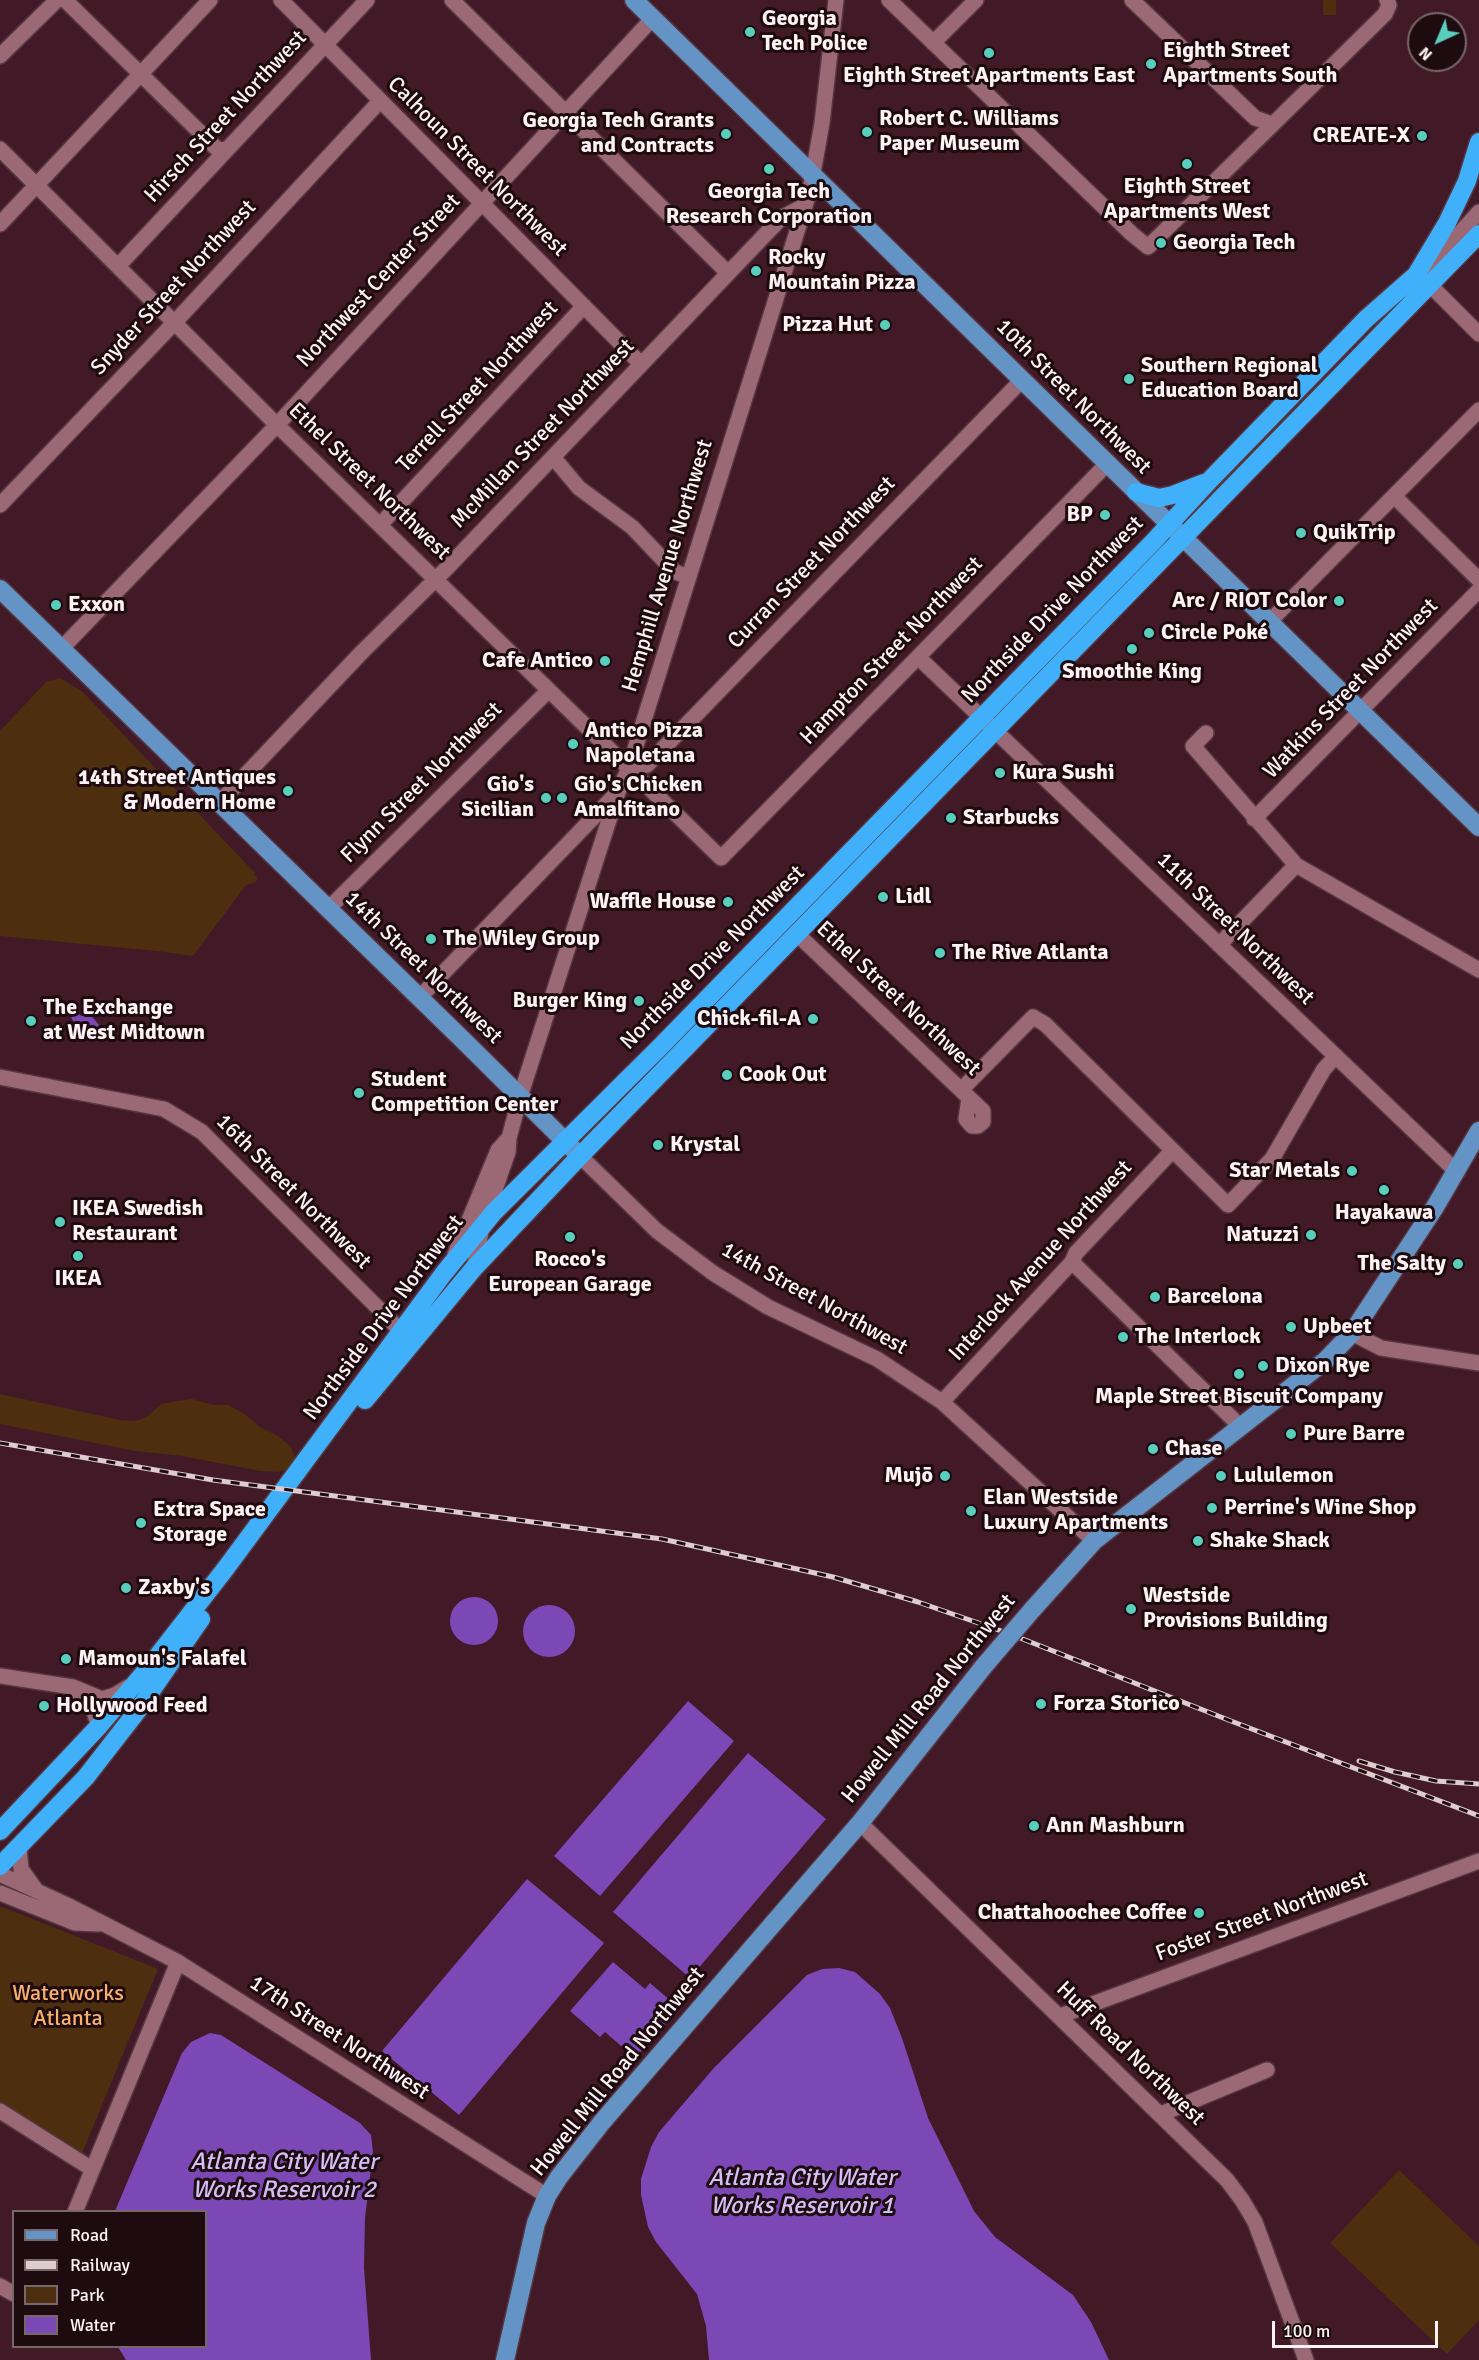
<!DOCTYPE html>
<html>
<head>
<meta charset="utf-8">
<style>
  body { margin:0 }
  #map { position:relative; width:1479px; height:2360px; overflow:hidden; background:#421926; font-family:Signika,sans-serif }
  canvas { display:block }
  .legend { position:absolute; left:12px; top:2210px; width:195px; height:138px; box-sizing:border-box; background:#1d0b10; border:2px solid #77676b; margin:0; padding:8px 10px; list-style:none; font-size:18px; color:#fdf2f4 }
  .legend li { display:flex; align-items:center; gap:12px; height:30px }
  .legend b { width:30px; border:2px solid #77676b }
  .north { position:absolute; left:1407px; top:12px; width:60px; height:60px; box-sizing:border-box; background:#1d0b10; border:2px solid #77676b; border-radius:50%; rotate:224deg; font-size:16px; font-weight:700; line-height:24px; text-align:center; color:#fdf2f4 }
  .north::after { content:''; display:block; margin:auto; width:21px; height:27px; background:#5acebd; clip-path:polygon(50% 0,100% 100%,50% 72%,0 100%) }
  .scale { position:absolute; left:1272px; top:2321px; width:166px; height:27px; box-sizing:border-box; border:3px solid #fdf2f4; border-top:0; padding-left:8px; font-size:18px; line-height:21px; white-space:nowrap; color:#fdf2f4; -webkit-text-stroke:4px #1d0b10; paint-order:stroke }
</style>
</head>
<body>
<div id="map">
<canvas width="1479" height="2360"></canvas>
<ul class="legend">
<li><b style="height:8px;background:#6494c5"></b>Road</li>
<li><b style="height:8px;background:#ddcdd0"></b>Railway</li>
<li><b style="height:16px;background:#4d2e0f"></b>Park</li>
<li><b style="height:16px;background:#7b48b6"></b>Water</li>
</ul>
<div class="north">N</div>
<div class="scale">100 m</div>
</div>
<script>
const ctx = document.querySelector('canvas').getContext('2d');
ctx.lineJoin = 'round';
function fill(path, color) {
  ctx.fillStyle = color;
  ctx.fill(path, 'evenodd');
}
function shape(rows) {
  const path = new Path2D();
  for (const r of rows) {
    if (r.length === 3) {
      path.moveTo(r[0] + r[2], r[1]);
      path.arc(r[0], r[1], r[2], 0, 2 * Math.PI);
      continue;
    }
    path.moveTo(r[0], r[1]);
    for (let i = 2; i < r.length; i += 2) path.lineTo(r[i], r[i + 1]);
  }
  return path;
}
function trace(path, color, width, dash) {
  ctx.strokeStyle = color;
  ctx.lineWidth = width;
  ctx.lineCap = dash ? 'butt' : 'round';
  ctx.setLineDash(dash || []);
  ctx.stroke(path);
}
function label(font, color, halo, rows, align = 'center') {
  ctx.font = font + ' Signika,sans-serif';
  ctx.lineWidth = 6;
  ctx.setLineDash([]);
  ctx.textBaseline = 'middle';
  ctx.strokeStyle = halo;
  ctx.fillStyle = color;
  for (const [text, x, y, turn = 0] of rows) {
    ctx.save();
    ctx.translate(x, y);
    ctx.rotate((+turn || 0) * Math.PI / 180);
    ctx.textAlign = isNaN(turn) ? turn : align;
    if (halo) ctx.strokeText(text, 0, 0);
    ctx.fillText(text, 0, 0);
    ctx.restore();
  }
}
fill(shape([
  [1323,0,1336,0,1336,15,1323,15],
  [60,678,83,692,255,873,254,875,258,878,255,882,246,885,193,956,157,951,0,936,0,731,46,682],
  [0,1394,120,1420,136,1421,148,1416,161,1404,178,1401,192,1399,213,1405,228,1405,246,1415,260,1427,278,1436,291,1447,295,1457,290,1468,280,1472,260,1471,182,1456,135,1451,0,1424],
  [0,1906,158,1969,81,2156,0,2105],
  [1399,2170,1479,2246,1479,2320,1447,2354,1330,2243]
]), '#4d2e0f');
fill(shape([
  [73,1011,82,1016,91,1015,99,1025,98,1028,93,1030,88,1029,86,1025,81,1028,76,1027,70,1015],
  [474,1621,24],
  [549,1631,26],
  [688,1701,734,1741,600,1896,554,1856],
  [748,1753,826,1819,690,1978,613,1912],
  [527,1879,604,1943,459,2115,382,2051],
  [613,1962,645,1989,650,1983,679,2008,635,2058,605,2032,600,2037,570,2011],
  [839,1968,855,1972,880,1994,890,2008,902,2038,928,2118,974,2211,995,2237,1073,2295,1091,2322,1109,2360,709,2360,706,2326,697,2294,656,2242,648,2227,641,2195,641,2179,651,2147,659,2132,713,2069,807,1975,822,1969],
  [210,2033,221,2035,360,2123,371,2135,373,2152,365,2218,364,2268,371,2360,126,2360,118,2347,206,2346,206,2212,115,2211,182,2053,191,2042]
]), '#7b48b6');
const minor = shape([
  [65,0,215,147,219,150,227,149],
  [281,0,641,364],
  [452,0,728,273],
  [889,0,1132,234,1148,247,1385,14,1389,5,1387,0],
  [1132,0,1255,118,1272,124],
  [933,43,976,0],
  [0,56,57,0],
  [0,149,277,425,721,858,1108,463],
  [0,224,210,0],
  [118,266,367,0],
  [1421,272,1427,269,1479,212],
  [1431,286,1479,334],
  [553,457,579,488,632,527,675,572,687,576],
  [1394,496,1479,580],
  [0,505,175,322,380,101],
  [380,525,584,306],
  [1269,622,1479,410],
  [61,649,277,425,653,18],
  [918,657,1457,1172],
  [1206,733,1193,746,1296,865,1479,970],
  [629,768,647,765,1022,380],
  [219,803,362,652,447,568,781,218,804,206],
  [1254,819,1479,590],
  [328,909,549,690],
  [796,933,983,1111,983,1122,978,1126,972,1126,966,1119,969,1098],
  [1219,945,1296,865],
  [419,998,616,794],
  [0,1077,164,1109,202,1132,401,1331],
  [961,1090,1033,1017,1045,1024,1228,1205,1272,1159,1324,1069,1336,1056],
  [580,1156,657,1231,713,1273,768,1307,877,1359,942,1402,1094,1541],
  [455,1254,498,1150,507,1140],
  [1072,1262,1241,1427],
  [474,1268,482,1227,508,1152,509,1138,520,1097,618,792,629,768,810,190,822,123,836,0],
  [1352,1333,1381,1348,1479,1363],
  [942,1402,1072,1262,1076,1253,1172,1151],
  [0,1676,73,1687,102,1699,115,1695,128,1687],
  [79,1693,93,1709,99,1726],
  [860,1823,1227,2180,1242,2200,1255,2222,1306,2360],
  [19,1847,21,1869,36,1890],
  [0,1874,67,1905,178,1962,547,2196],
  [0,1893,75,1923,99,1924],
  [1060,2016,1479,1861],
  [0,2111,92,2169],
  [1161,2114,1267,2070],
  [75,2212,178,1962],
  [0,2286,14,2294]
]);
const major = shape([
  [634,0,1479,827],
  [0,589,463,1040,580,1156],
  [1032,1610,1094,1541,1303,1378,1325,1361,1352,1333,1435,1207,1479,1131],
  [505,2360,536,2223,547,2196,559,2177,602,2122,860,1823,984,1666]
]);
const highway = shape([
  [1136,492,1159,498,1173,495,1204,483],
  [365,1400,474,1268,580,1156,1479,234],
  [0,1831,99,1726,149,1667,226,1568,444,1273,494,1212,659,1048,1153,542,1209,481,1366,319,1416,275,1447,223,1467,181,1479,142],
  [0,1866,86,1777,138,1710,201,1619]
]);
trace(minor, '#553741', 18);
trace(major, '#553741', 21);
trace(highway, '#553741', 21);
trace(minor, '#9b6976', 15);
trace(major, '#6494c5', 18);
trace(highway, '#40b0fa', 18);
const rail = shape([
  [0,1443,213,1480,662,1539,833,1577,918,1602,1010,1634,1231,1721,1479,1816],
  [1359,1761,1395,1772,1436,1781,1479,1784]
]);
trace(rail, '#ddcdd0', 5);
trace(rail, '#1d0b10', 3, [9]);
const majorBridge = shape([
  [984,1666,1032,1610]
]);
trace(majorBridge, '#553741', 21, []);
trace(majorBridge, '#6494c5', 18);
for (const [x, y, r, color] of [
  [750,32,6,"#5acebd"],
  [989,53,6,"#5acebd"],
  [1151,64,6,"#5acebd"],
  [867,132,6,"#5acebd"],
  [726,134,6,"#5acebd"],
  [1422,136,6,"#5acebd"],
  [1187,164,6,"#5acebd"],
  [769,169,6,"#5acebd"],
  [1161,243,6,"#5acebd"],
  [756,271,6,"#5acebd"],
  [885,325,6,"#5acebd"],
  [1129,379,6,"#5acebd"],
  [1105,515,6,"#5acebd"],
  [1301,533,6,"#5acebd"],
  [1339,601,6,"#5acebd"],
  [56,605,6,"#5acebd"],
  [1149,633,6,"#5acebd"],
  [1132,649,6,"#5acebd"],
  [605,661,6,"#5acebd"],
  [573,744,6,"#5acebd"],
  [1000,773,6,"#5acebd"],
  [288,791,6,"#5acebd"],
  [546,798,6,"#5acebd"],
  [562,798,6,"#5acebd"],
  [951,818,6,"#5acebd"],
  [883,897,6,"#5acebd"],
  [728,902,6,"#5acebd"],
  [431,939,6,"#5acebd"],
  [940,953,6,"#5acebd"],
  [639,1001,6,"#5acebd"],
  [813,1019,6,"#5acebd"],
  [31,1021,6,"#5acebd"],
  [727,1075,6,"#5acebd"],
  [359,1093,6,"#5acebd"],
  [658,1145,6,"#5acebd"],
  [1352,1171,6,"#5acebd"],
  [1384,1190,6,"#5acebd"],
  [60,1222,6,"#5acebd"],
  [1311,1235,6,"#5acebd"],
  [570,1237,6,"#5acebd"],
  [78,1256,6,"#5acebd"],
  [1458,1264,6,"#5acebd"],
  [1155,1297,6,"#5acebd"],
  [1291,1327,6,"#5acebd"],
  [1123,1337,6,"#5acebd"],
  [1263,1366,6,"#5acebd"],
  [1239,1374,6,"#5acebd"],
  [1291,1434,6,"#5acebd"],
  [1153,1449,6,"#5acebd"],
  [945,1476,6,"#5acebd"],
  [1221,1476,6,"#5acebd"],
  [1212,1508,6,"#5acebd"],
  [971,1511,6,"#5acebd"],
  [141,1523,6,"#5acebd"],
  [1198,1541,6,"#5acebd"],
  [126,1588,6,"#5acebd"],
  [1131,1609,6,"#5acebd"],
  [66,1659,6,"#5acebd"],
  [1041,1704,6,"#5acebd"],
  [44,1706,6,"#5acebd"],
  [1034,1826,6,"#5acebd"],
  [1199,1913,6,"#5acebd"]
]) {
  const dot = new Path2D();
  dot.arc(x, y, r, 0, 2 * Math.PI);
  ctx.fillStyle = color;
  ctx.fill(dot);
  trace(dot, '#1d0b10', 2);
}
label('bold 22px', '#fdf2f4', '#1d0b10', [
  ["Georgia",762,19],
  ["Tech Police",762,44],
  ["Eighth Street",1163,51],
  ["Apartments South",1163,76],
  ["Eighth Street Apartments East",989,76,"center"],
  ["Robert C. Williams",879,119],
  ["Paper Museum",879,144],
  ["Georgia Tech Grants",714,121,"right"],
  ["and Contracts",714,146,"right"],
  ["CREATE-X",1410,136,"right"],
  ["Eighth Street",1187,187,"center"],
  ["Apartments West",1187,212,"center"],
  ["Georgia Tech",769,192,"center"],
  ["Research Corporation",769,217,"center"],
  ["Georgia Tech",1173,243],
  ["Rocky",768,258],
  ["Mountain Pizza",768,283],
  ["Pizza Hut",873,325,"right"],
  ["Southern Regional",1141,366],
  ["Education Board",1141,391],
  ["BP",1093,515,"right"],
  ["QuikTrip",1313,533],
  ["Arc / RIOT Color",1327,601,"right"],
  ["Exxon",68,605],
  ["Circle Poké",1161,633],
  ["Cafe Antico",593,661,"right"],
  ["Smoothie King",1132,672,"center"],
  ["Antico Pizza",585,731],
  ["Napoletana",585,756],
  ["Kura Sushi",1012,773],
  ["14th Street Antiques",276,778,"right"],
  ["& Modern Home",276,803,"right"],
  ["Gio's",534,785,"right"],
  ["Sicilian",534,810,"right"],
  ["Gio's Chicken",574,785],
  ["Amalfitano",574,810],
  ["Starbucks",963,818],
  ["Lidl",895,897],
  ["Waffle House",716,902,"right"],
  ["The Wiley Group",443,939],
  ["The Rive Atlanta",952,953],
  ["Burger King",627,1001,"right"],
  ["The Exchange",43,1008],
  ["at West Midtown",43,1033],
  ["Chick-fil-A",801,1019,"right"],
  ["Cook Out",739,1075],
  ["Student",371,1080],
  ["Competition Center",371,1105],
  ["Krystal",670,1145],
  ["Star Metals",1340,1171,"right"],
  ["IKEA Swedish",72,1209],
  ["Restaurant",72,1234],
  ["Hayakawa",1384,1213,"center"],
  ["Natuzzi",1299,1235,"right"],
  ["Rocco's",570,1260,"center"],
  ["European Garage",570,1285,"center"],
  ["The Salty",1446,1264,"right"],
  ["IKEA",78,1279,"center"],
  ["Barcelona",1167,1297],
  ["Upbeet",1303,1327],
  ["The Interlock",1135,1337],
  ["Dixon Rye",1275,1366],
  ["Maple Street Biscuit Company",1239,1397,"center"],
  ["Pure Barre",1303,1434],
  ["Chase",1165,1449],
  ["Mujō",933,1476,"right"],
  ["Lululemon",1233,1476],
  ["Elan Westside",983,1498],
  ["Luxury Apartments",983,1523],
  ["Perrine's Wine Shop",1224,1508],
  ["Extra Space",153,1510],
  ["Storage",153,1535],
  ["Shake Shack",1210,1541],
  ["Zaxby's",138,1588],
  ["Westside",1143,1596],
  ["Provisions Building",1143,1621],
  ["Mamoun's Falafel",78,1659],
  ["Forza Storico",1053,1704],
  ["Hollywood Feed",56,1706],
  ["Ann Mashburn",1046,1826],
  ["Chattahoochee Coffee",1187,1913,"right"]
], 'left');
label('22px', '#fdf2f4', '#1d0b10', [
  ["Hirsch Street Northwest",226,117,-47],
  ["Calhoun Street Northwest",477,167,45],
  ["Northwest Center Street",379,281,-47],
  ["Snyder Street Northwest",174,288,-47],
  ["Terrell Street Northwest",478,387,-47],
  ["10th Street Northwest",1073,397,45],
  ["McMillan Street Northwest",543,434,-46],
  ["Ethel Street Northwest",369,482,44],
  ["Curran Street Northwest",812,563,-46],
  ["Hemphill Avenue Northwest",668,566,-73],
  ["Northside Drive Northwest",1053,610,-46],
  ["Hampton Street Northwest",892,651,-46],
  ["Watkins Street Northwest",1351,689,-46],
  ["Flynn Street Northwest",422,783,-45],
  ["11th Street Northwest",1235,929,44],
  ["Northside Drive Northwest",713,958,-45],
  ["14th Street Northwest",423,968,44],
  ["Ethel Street Northwest",898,999,43],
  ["16th Street Northwest",293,1192,45],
  ["Interlock Avenue Northwest",1041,1261,-48],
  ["14th Street Northwest",814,1299,29],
  ["Northside Drive Northwest",384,1318,-53],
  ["Howell Mill Road Northwest",929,1699,-51],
  ["Foster Street Northwest",1262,1917,-20],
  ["17th Street Northwest",339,2038,33],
  ["Huff Road Northwest",1130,2054,44],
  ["Howell Mill Road Northwest",618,2072,-51]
]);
label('22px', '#f8b06d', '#1d0b10', [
  ["Waterworks",68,1994],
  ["Atlanta",68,2019]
]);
label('italic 24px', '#d3bef5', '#1d0b10', [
  ["Atlanta City Water",284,2163],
  ["Works Reservoir 2",284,2191],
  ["Atlanta City Water",802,2179],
  ["Works Reservoir 1",802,2207]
]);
</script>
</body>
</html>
